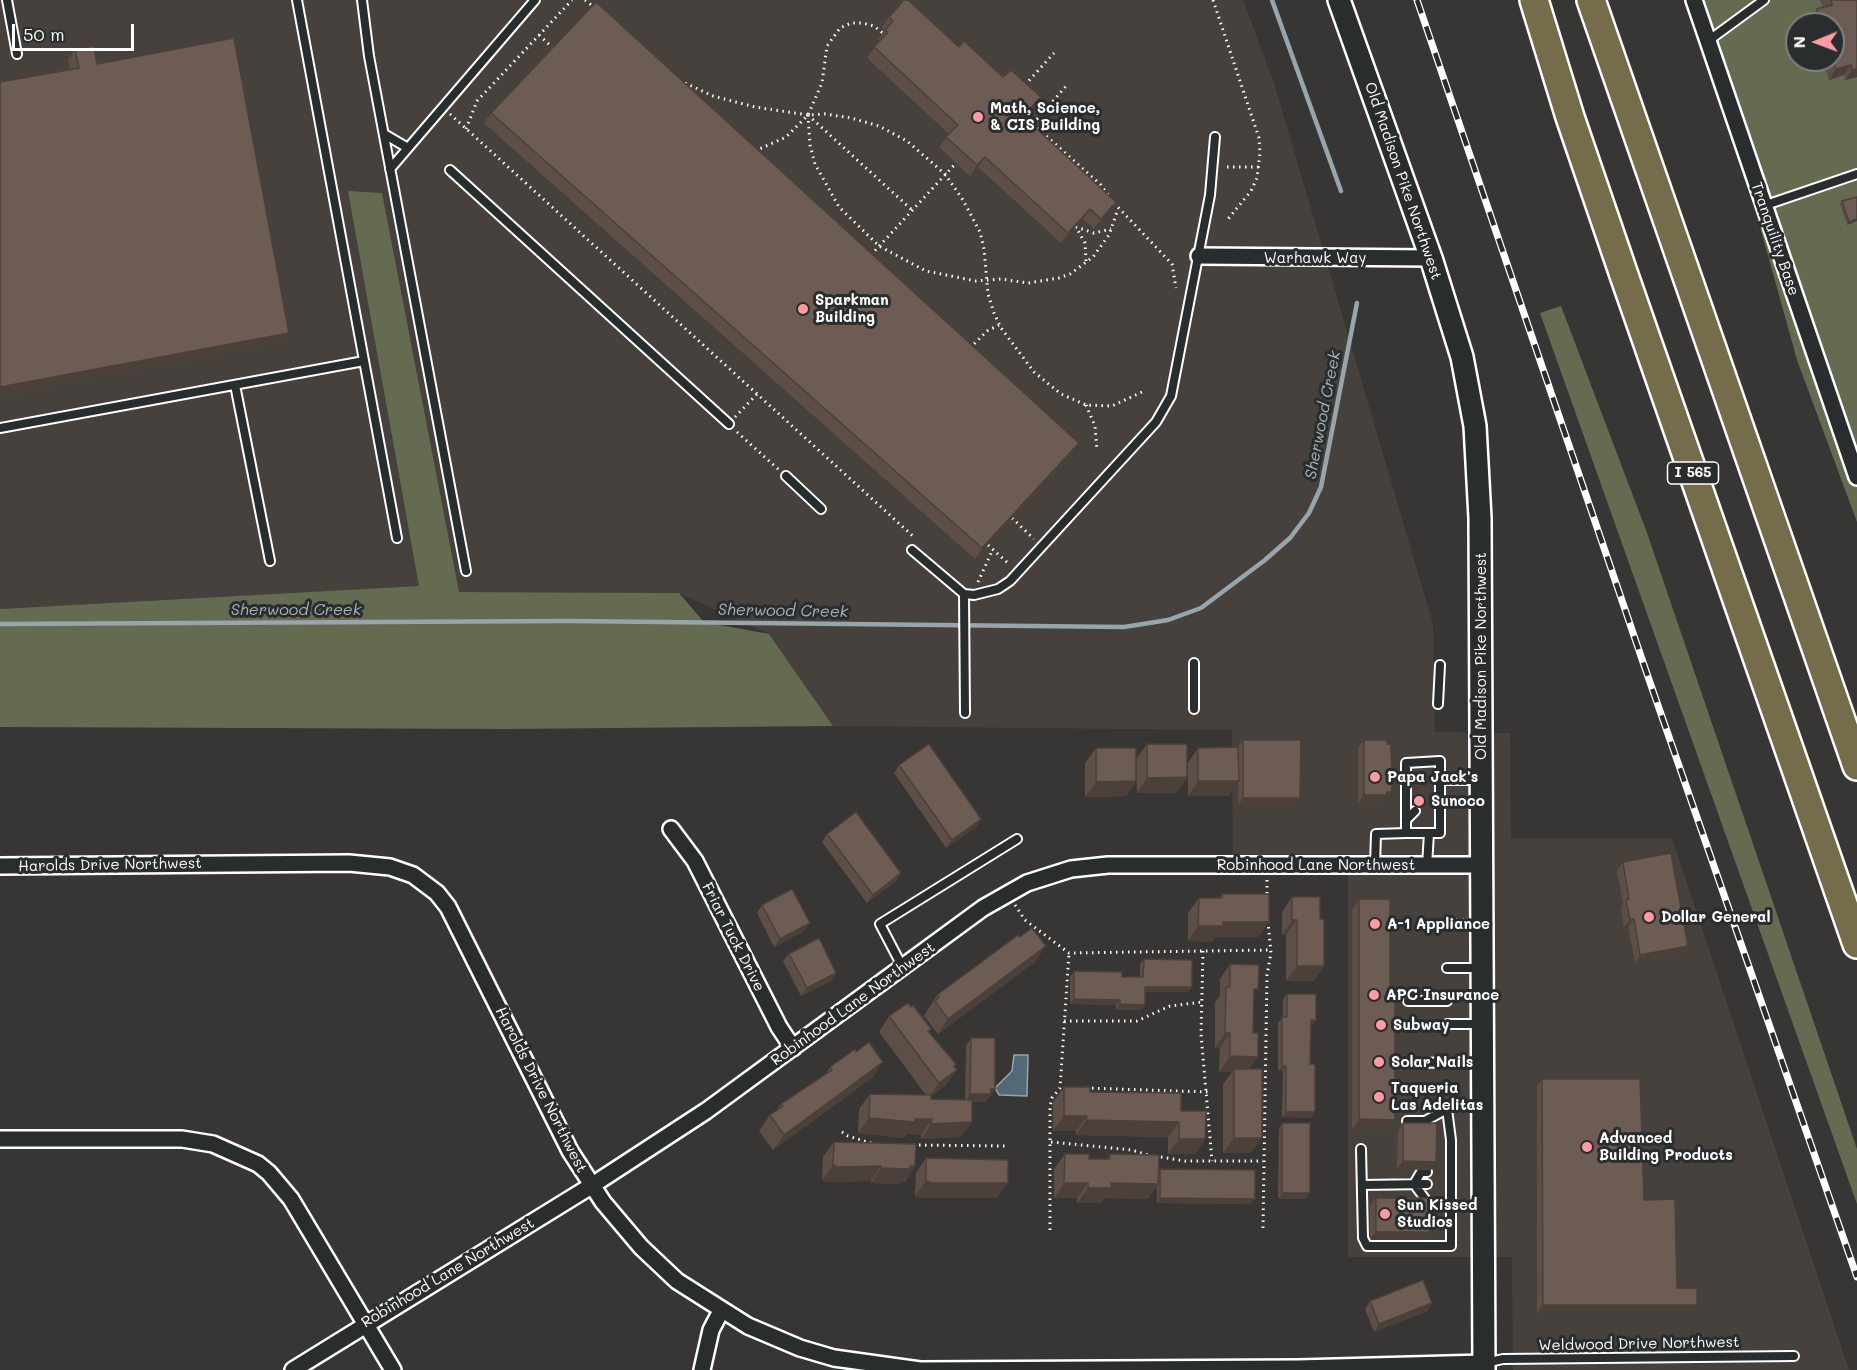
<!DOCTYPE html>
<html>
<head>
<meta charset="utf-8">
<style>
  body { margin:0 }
  #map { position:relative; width:1857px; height:1370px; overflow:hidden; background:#373635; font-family:Mali,sans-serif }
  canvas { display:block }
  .north { position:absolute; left:1785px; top:12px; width:60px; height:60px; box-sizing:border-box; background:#2a2d2e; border:2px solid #7f8182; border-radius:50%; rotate:269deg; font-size:16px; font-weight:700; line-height:24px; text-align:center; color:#fff }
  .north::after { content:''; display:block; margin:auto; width:21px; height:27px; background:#ff9aa2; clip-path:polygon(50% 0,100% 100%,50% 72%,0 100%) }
  .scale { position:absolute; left:12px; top:24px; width:122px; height:27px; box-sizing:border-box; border:3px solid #fff; border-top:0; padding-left:8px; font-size:18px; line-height:21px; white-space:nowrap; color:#fff; -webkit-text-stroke:4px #2a2d2e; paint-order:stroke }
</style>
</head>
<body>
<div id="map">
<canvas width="1857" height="1370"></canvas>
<div class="north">N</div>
<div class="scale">50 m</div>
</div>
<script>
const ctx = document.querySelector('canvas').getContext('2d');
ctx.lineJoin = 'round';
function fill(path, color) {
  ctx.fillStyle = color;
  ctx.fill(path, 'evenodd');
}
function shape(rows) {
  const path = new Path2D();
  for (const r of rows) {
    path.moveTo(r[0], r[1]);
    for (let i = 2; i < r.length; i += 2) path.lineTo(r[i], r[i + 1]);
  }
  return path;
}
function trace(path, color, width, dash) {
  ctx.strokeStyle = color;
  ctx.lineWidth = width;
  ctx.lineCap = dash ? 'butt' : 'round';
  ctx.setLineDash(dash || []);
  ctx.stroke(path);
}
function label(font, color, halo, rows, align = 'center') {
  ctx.font = font + ' Mali,sans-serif';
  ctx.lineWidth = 6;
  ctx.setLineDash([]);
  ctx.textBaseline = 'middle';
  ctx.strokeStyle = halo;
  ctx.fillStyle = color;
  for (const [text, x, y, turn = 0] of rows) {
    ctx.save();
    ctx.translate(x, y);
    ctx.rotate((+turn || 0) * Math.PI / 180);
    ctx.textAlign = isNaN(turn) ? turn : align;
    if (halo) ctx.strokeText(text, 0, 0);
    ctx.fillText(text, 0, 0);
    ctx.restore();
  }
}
fill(shape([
  [0,0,1243,0,1274,83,1433,624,1435,732,1510,733,1511,838,1672,838,1849,1370,1513,1370,1512,1257,1348,1257,1348,875,1233,875,1232,730,833,726,769,634,679,593,459,592,419,586,0,609]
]), '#47413e');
fill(shape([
  [1697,0,1857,0,1857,522,1797,360],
  [1797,24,1833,24,1833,60,1797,60],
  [348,191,382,193,459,592,679,593,704,622,769,634,833,726,507,729,0,727,0,609,419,586],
  [1561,306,1646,530,1857,1149,1857,1204,1540,313]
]), '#646b51');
const water = shape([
  [1014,1055,1028,1055,1027,1096,999,1095,995,1088,1012,1071,1014,1055]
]);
fill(water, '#526976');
trace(water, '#97a5ad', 1.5);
trace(shape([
  [1272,0,1341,191],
  [0,624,568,621,1124,627,1168,620,1201,608,1265,560,1290,538,1309,513,1321,487,1357,303]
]), '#97a5ad', 4.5);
const service = shape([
  [7,0,17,54],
  [297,0,397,538],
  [362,0,369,56,466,571],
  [1708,41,1764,0],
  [384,134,408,148],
  [390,169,535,0],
  [450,170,729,424],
  [1763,206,1857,174],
  [235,385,270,561],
  [0,428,364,361],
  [786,476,821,509],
  [912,550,964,594,974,595,998,589,1010,581,1156,422,1171,396,1210,195,1215,137],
  [964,594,965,713],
  [1194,663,1194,709],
  [1438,704,1440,665],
  [1440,780,1480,780],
  [1406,820,1415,811],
  [1375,865,1376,834,1406,833,1440,833,1440,761,1406,763,1406,833],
  [1427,866,1429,833],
  [1447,924,1482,924],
  [903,968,880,924,1017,839],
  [1447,968,1482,968],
  [1408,1001,1447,1001],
  [1447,1024,1482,1024],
  [1407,1063,1481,1062],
  [1361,1149,1363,1238,1367,1246,1451,1246,1451,1140,1447,1109,1425,1121,1407,1121],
  [1427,1172,1421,1172,1414,1184,1428,1203],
  [1362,1185,1427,1184],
  [1485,1363,1503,1359,1794,1356]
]);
const minor = shape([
  [1694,0,1857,477],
  [1199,256,1431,258],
  [671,829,695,861,779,1027,793,1048],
  [0,866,349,863,390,867,413,875,437,893,448,907,570,1151,603,1202,641,1247,677,1281,748,1326,800,1348,834,1358,920,1370,1298,1368,1484,1363],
  [0,1139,182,1139,213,1144,258,1164,269,1173,291,1199,393,1370],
  [293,1370,591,1186,706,1111,983,908,1027,883,1071,869,1108,865,1482,865],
  [702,1370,711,1330,721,1311]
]);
const secondary = shape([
  [1339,0,1431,258,1462,357,1475,426,1480,518,1484,1370]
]);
const motorway = shape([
  [1534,0,1570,117,1625,278,1857,944],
  [1591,0,1857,766]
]);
trace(service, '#fff', 12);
trace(minor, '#fff', 20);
trace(secondary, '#fff', 26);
trace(motorway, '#fff', 32);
trace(shape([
  [585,0,595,8],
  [1213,0,1259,138,1260,153,1257,178,1251,191,1228,219],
  [539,35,554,49],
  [685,83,713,96,755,107,808,115,825,114,851,118,879,126,907,141,945,174,963,200,980,232,984,249,988,294,994,313,1001,328,1034,372,1061,394,1086,405,1112,406,1142,392],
  [1025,85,1054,53],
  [450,114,915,538],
  [808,115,810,145,815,164,839,207,879,246,926,271,976,281,1001,279,1028,283,1059,278,1070,274,1093,257,1109,235,1118,209],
  [808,115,912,210],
  [1033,124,1101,185,1108,195],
  [1033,124,1067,85],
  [466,129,477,101,572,0],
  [755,151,786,137,808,115,822,83,827,46,840,28,851,23,862,23,874,26,884,34],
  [1227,167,1259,167],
  [1114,203,1172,264,1176,288],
  [871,255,956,163],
  [1086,261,1085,243,1076,227,1094,233,1111,229],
  [970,348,987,331,999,325],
  [1086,405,1095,426,1097,451],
  [735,417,757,394],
  [737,432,779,470],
  [1012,518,1034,539],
  [988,545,1010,565],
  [978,582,993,549],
  [1267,880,1267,897],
  [1015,905,1025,920,1069,953,1271,950],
  [1203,951,1201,1034,1212,1161],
  [1064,1021,1137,1021,1170,1006,1203,1002],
  [1086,1088,1208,1092],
  [842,1132,848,1136,874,1144],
  [1051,1142,1132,1150,1148,1155],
  [913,1145,1005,1146],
  [1155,1156,1185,1161,1263,1161],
  [1263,1228,1267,975,1271,953,1268,922],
  [1050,1230,1050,1107,1052,1098,1060,1088,1069,953]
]), '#fff', 3, [1.5, 4.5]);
trace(service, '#2a2d2e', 8);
trace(minor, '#2a2d2e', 15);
trace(secondary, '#2a2d2e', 21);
trace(motorway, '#746c4b', 27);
const rail = shape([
  [1417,0,1645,668,1857,1277]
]);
trace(rail, '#fff', 7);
trace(rail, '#2a2d2e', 4.5, [14]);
fill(shape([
  [1820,0,1857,0,1857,77,1845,80,1844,75,1829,80,1824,65,1819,67,1816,60,1833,60,1833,24,1811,24,1810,20,1817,9,1823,8],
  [889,17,959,47,1003,77,1041,97,1033,107,1024,117,1109,212,1094,229,1083,219,1061,243,978,167,970,176,939,147,949,134,867,58,879,41,878,40,885,30,882,27],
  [75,49,97,64,281,343,0,396,0,82,70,69,68,60],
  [491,113,1072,453,975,559,484,123],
  [1842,201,1857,221,1847,225,1840,204],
  [1243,740,1295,806,1238,805,1238,782,1228,796,1188,796,1188,763,1198,748,1238,747],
  [1364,740,1386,799,1384,799,1381,803,1358,803,1358,748],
  [1147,744,1187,777,1177,793,1137,793,1136,759],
  [1096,748,1136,781,1126,796,1085,797,1085,763],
  [899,765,981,819,976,827,946,848,894,773],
  [827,834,901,873,896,881,867,903,822,842],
  [1623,862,1683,954,1635,963,1628,927,1624,927,1621,908,1623,904,1617,870],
  [1222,894,1269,922,1258,937,1215,937,1212,942,1188,941,1188,913,1199,898,1219,898],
  [1292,897,1320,919,1324,966,1314,981,1286,981,1286,935,1282,935,1282,912],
  [1359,899,1390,992,1395,1120,1388,1130,1352,1130,1352,910],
  [762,905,804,931,774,947,757,913],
  [789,954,831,981,801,996,783,961],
  [1144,959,1192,987,1188,992,1145,992,1142,1010,1116,1010,1116,1005,1070,1004,1070,977,1074,971,1122,977,1140,977,1140,964],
  [1035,962,938,1034,924,1016,937,995],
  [1230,964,1254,995,1249,1069,1251,1153,1223,1153,1223,1084,1232,1072,1219,1072,1220,1048,1215,1048,1215,1002,1220,996,1220,979],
  [1287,994,1312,1026,1311,1026,1310,1064,1311,1118,1282,1117,1283,1071,1278,1071,1278,1023,1283,1017,1283,999],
  [889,1016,931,1029,929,1032,954,1067,946,1085,931,1096,931,1099,965,1100,966,1046,971,1038,995,1089,986,1102,972,1102,961,1137,921,1139,921,1135,907,1134,904,1138,858,1133,859,1109,870,1094,926,1095,879,1032],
  [830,1067,873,1077,773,1150,759,1131,770,1115,776,1111,781,1104,826,1074],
  [1542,1079,1644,1200,1677,1288,1692,1313,1537,1313,1537,1087],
  [1064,1087,1181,1111,1205,1139,1195,1154,1168,1154,1168,1137,1076,1135,1076,1131,1053,1131,1053,1102],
  [1282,1123,1306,1199,1278,1199,1279,1128],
  [1403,1123,1436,1162,1431,1170,1397,1169,1398,1131],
  [834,1142,915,1166,905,1182,901,1181,900,1184,871,1183,871,1181,828,1182,822,1180,823,1157],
  [1065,1154,1089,1159,1107,1159,1110,1154,1159,1171,1160,1169,1251,1204,1157,1203,1157,1186,1148,1199,1104,1198,1101,1203,1077,1203,1077,1198,1054,1198,1054,1169],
  [926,1158,997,1198,921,1198,915,1196,916,1173],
  [1376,1198,1425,1239,1370,1239,1370,1205],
  [1370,1301,1427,1311,1374,1332,1365,1309]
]), '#5d4f47');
fill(shape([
  [1823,60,1828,60,1824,65,1819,67],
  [1851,65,1844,75,1829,80,1836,69],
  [1857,69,1857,77,1845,80,1852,70],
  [1041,97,1033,107,1016,126,1023,116],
  [985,157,978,167,970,176,977,165],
  [1116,202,1109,212,1094,229,1101,219],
  [1090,209,1083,219,1061,243,1068,233],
  [1857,219,1857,221,1847,225,1849,222],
  [289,333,281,343,0,396,0,387],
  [1079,443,1072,453,975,559,982,548],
  [1187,777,1177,793,1137,793,1147,778],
  [1136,781,1126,796,1085,797,1096,782],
  [1198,781,1239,781,1228,796,1188,796],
  [1387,792,1392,792,1386,799,1384,799,1381,803,1358,803,1364,795],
  [1243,798,1300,798,1295,806,1238,805],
  [981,819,976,827,946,848,952,840],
  [901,873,896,881,867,903,873,895],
  [1634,919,1628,927,1624,927,1630,920],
  [1292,920,1297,920,1286,935,1282,935],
  [1223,922,1269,922,1258,937,1215,937,1212,942,1188,941,1198,926],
  [810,923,804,931,774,947,780,939],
  [1046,946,1035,962,938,1034,948,1019],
  [1688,946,1683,954,1635,963,1640,955],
  [1297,966,1324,966,1314,981,1286,981],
  [836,973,831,981,801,996,807,988],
  [1145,987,1192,987,1188,992,1141,992],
  [1074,999,1120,1000,1116,1005,1070,1004],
  [1120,1004,1145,1005,1142,1010,1116,1010],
  [1311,1020,1316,1020,1312,1026,1307,1025],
  [1225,1033,1230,1033,1220,1048,1215,1048],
  [1230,1056,1258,1057,1247,1072,1234,1069,1232,1072,1219,1072],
  [883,1062,873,1077,773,1150,784,1135],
  [956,1064,947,1077,957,1070,946,1085,928,1098,939,1083],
  [1282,1066,1286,1066,1283,1071,1278,1071],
  [991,1089,995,1089,986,1102,965,1102,970,1094],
  [1286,1112,1315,1112,1311,1118,1282,1117],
  [1064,1116,1087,1116,1076,1131,1053,1131],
  [869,1118,915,1119,932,1119,921,1135,907,1134,904,1138,858,1133],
  [1359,1119,1395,1120,1388,1130,1352,1130],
  [1086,1120,1179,1122,1168,1137,1076,1135],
  [972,1122,961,1137,921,1139,931,1124],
  [1234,1138,1262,1138,1251,1153,1223,1153],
  [1179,1139,1205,1139,1195,1154,1168,1154],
  [1403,1161,1436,1162,1431,1170,1397,1169],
  [833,1165,881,1166,871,1181,828,1182,822,1180],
  [915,1166,905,1182,901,1181,900,1184,871,1183,881,1168],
  [926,1181,1008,1183,997,1198,921,1198,915,1196],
  [1064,1183,1088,1183,1077,1198,1054,1198],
  [1111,1183,1158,1184,1148,1199,1104,1198,1101,1203,1077,1203,1088,1188],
  [1282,1193,1310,1193,1306,1199,1278,1199],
  [1160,1198,1255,1199,1251,1204,1157,1203],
  [1376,1232,1430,1232,1425,1239,1370,1239],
  [1432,1303,1427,1311,1374,1332,1379,1324],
  [1543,1305,1697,1305,1692,1313,1537,1313]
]), '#4c403a');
const building = shape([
  [904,0,908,0,959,47,964,41,1003,77,1011,70,1041,97,1023,116,1116,202,1101,219,1090,209,1068,233,985,157,977,165,946,137,958,125,874,47,888,32,885,30,893,21,889,17,904,0],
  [1831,0,1857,0,1857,69,1852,70,1851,65,1836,69,1833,60,1833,24,1820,24,1821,24,1817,9,1832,5,1831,0],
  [596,2,1079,443,982,548,491,113,596,2],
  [234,38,289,333,0,387,0,82,79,68,75,49,94,46,97,64,234,38],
  [1857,197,1857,219,1849,222,1842,201,1857,197],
  [1243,740,1301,740,1300,798,1243,798,1243,740],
  [1364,740,1387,740,1387,744,1391,744,1392,792,1387,792,1386,795,1364,795,1364,740],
  [929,744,981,819,952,840,899,765,929,744],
  [1147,744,1187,744,1187,777,1147,778,1147,744],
  [1238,747,1239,781,1198,781,1198,748,1238,747],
  [1096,748,1136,748,1136,781,1096,782,1096,748],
  [856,812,901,873,873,895,827,834,856,812],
  [1671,853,1688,946,1640,955,1634,919,1630,920,1626,900,1629,899,1623,862,1671,853],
  [792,889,810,923,780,939,762,905,792,889],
  [1222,894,1269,894,1269,922,1223,922,1223,926,1198,926,1199,898,1222,898,1222,894],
  [1292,897,1320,897,1320,919,1324,919,1324,966,1297,966,1297,920,1292,920,1292,897],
  [1359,899,1390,899,1390,992,1395,992,1395,1120,1359,1119,1359,899],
  [1032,928,1046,946,948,1019,935,1001,939,997,937,995,1018,935,1020,937,1032,928],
  [819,938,836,973,807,988,789,954,819,938],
  [1144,959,1192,960,1192,987,1145,987,1145,1005,1120,1004,1120,1000,1074,999,1074,971,1122,972,1122,977,1143,977,1144,959],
  [1230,964,1259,965,1258,989,1254,989,1253,1033,1258,1033,1258,1057,1230,1056,1230,1033,1225,1033,1226,987,1230,987,1230,964],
  [1287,994,1316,994,1316,1020,1311,1020,1310,1064,1315,1064,1315,1112,1286,1112,1286,1066,1282,1066,1282,1017,1287,1017,1287,994],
  [908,1003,911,1007,913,1005,931,1029,928,1031,956,1064,954,1066,957,1070,939,1083,889,1016,908,1003],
  [971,1038,995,1038,995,1089,991,1089,991,1094,970,1094,971,1038],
  [869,1042,883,1062,784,1135,770,1115,783,1106,781,1104,832,1070,830,1067,855,1049,856,1052,869,1042],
  [1234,1069,1262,1069,1262,1138,1234,1138,1234,1069],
  [1542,1079,1640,1079,1644,1200,1675,1199,1677,1288,1697,1288,1697,1305,1543,1305,1542,1079],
  [1064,1087,1090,1087,1090,1092,1181,1093,1181,1111,1206,1111,1205,1139,1179,1139,1179,1122,1086,1120,1087,1116,1064,1116,1064,1087],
  [870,1094,931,1095,931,1099,972,1100,972,1122,931,1124,932,1119,915,1119,915,1122,869,1118,870,1094],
  [1282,1123,1310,1123,1310,1193,1282,1193,1282,1123],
  [1403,1123,1437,1123,1436,1162,1403,1161,1403,1123],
  [834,1142,916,1144,915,1166,910,1166,910,1169,881,1168,881,1166,838,1167,833,1165,834,1142],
  [1065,1154,1089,1154,1089,1159,1110,1159,1110,1154,1159,1155,1158,1184,1111,1183,1111,1188,1088,1188,1088,1183,1064,1183,1065,1154],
  [926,1158,1008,1160,1008,1183,931,1183,926,1181,926,1158],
  [1160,1169,1255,1170,1255,1199,1160,1198,1160,1169],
  [1376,1198,1430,1198,1430,1232,1376,1232,1376,1198],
  [1423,1280,1432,1303,1379,1324,1370,1301,1423,1280]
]);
fill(building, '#6c5c53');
trace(building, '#4c403a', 1.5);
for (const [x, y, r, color] of [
  [978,117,6,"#ff9aa2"],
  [803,309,6,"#ff9aa2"],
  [1375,777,6,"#ff9aa2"],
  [1419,801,6,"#ff9aa2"],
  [1649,917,6,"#ff9aa2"],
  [1375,924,6,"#ff9aa2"],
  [1374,995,6,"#ff9aa2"],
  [1381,1025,6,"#ff9aa2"],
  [1379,1062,6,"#ff9aa2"],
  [1379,1097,6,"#ff9aa2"],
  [1587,1147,6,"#ff9aa2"],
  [1385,1214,6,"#ff9aa2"]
]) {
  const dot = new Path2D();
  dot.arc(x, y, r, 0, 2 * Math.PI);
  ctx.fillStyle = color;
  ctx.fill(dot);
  trace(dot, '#2a2d2e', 2);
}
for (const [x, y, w] of [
  [1693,473,51]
]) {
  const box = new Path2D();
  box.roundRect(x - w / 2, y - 11, w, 22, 4.5);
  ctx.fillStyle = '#2a2d2e';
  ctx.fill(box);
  trace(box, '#fff', 1.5);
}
label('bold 14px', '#fff', null, [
  ["I 565",1693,473]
]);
label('bold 15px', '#fff', '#2a2d2e', [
  ["Math, Science,",990,108],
  ["& CIS Building",990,125],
  ["Sparkman",815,300],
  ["Building",815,317],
  ["Papa Jack's",1387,777],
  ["Sunoco",1431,801],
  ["Dollar General",1661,917],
  ["A-1 Appliance",1387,924],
  ["APC Insurance",1386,995],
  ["Subway",1393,1025],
  ["Solar Nails",1391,1062],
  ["Taqueria",1391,1088],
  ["Las Adelitas",1391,1105],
  ["Advanced",1599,1138],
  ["Building Products",1599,1155],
  ["Sun Kissed",1397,1205],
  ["Studios",1397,1222]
], 'left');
label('15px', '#fff', '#2a2d2e', [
  ["Old Madison Pike Northwest",1403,181,71],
  ["Tranquility Base",1775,239,71],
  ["Warhawk Way",1315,258],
  ["Old Madison Pike Northwest",1481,656,-90],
  ["Harolds Drive Northwest",110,865,-1],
  ["Robinhood Lane Northwest",1316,865],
  ["Friar Tuck Drive",733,937,63],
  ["Robinhood Lane Northwest",853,1004,-36],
  ["Harolds Drive Northwest",541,1090,63],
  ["Robinhood Lane Northwest",448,1273,-31],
  ["Weldwood Drive Northwest",1639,1344,-1]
]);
label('italic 16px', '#a8b4ba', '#2a2d2e', [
  ["Sherwood Creek",1323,415,-79],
  ["Sherwood Creek",296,610],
  ["Sherwood Creek",783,611,1]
]);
</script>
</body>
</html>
